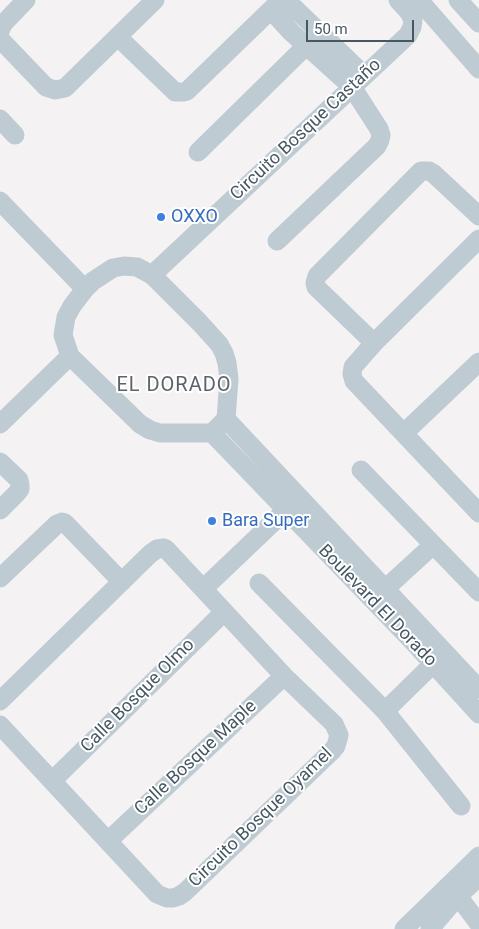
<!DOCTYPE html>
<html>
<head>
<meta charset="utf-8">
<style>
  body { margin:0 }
  #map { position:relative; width:479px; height:929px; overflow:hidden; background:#f4f2f2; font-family:Roboto,sans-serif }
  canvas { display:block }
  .scale { position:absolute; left:306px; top:20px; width:108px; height:22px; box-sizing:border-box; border:2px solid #475862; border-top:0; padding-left:6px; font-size:15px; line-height:18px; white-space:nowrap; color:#475862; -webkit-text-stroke:4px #fff; paint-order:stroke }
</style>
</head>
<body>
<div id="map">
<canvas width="479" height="929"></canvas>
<div class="scale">50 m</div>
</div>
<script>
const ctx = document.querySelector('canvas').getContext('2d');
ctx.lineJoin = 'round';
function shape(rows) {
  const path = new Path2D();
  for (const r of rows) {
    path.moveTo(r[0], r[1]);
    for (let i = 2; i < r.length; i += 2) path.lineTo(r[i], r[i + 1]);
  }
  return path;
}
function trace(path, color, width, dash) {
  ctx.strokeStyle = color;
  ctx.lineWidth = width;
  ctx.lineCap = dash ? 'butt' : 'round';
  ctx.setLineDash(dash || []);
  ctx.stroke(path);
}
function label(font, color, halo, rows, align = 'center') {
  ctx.font = font + ' Roboto,sans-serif';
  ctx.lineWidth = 4;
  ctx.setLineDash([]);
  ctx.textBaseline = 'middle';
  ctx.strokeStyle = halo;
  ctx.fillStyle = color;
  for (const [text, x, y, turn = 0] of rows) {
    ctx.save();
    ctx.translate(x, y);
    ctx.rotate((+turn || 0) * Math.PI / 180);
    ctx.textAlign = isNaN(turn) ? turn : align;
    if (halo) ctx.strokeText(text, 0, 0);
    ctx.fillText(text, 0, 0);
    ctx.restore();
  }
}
trace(shape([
  [286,0,364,75],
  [419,0,479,69],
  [458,0,479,23],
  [271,10,291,32,352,87,379,129,381,135,380,140,377,146,277,241],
  [0,31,3,24,26,0],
  [118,37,172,89,175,92,183,92,187,91,281,0],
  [0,39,46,87,55,90,65,88,155,0],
  [0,119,15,135],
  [198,152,307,45],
  [0,201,85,289],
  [479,239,374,343,353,367,352,374,354,381,479,513],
  [124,266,137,267,152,275,200,323,219,344,224,353,227,363,229,379,226,419,212,433,160,433,150,430,140,424,70,356,63,335,66,317,72,306,85,289,93,281,113,268,124,266],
  [152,275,408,35,412,27,413,20,409,12,398,0],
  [374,343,316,287,315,283,317,276,421,171,429,171,434,174,479,216],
  [226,419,479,689],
  [0,424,70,356],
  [212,433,418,647,479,714],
  [404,433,479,362],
  [0,462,19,480,20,485,20,489,17,493,0,510],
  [361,470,479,592],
  [0,578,57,524,62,522,65,523,122,582],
  [259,583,385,711,461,806],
  [203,589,286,510],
  [385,589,433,545],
  [0,701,150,554,157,549,164,548,166,549,284,676,334,724,339,735,336,746,332,751,185,892,179,896,173,898,167,898,157,894,0,725],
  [385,711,433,664],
  [52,781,224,612],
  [108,841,284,676],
  [458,896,479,924],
  [404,929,479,856],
  [430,929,458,896,479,877]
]), '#becbd3', 19);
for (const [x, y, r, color] of [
  [161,217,5,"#3f7fe0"],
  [212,521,5,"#3f7fe0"]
]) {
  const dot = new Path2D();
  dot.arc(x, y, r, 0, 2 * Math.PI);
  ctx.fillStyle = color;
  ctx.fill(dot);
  trace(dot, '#fff', 2);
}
label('18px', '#475862', '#fff', [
  ["Circuito Bosque Castaño",306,130,-43],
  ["Boulevard El Dorado",377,606,46],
  ["Calle Bosque Olmo",138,696,-45],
  ["Calle Bosque Maple",196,758,-43],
  ["Circuito Bosque Oyamel",261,818,-44]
]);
label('18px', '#366cbe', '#fff', [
  ["OXXO",171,217],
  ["Bara Super",222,521]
], 'left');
ctx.letterSpacing = '1px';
label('20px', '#5d6368', '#fff', [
  ["EL DORADO",174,386]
]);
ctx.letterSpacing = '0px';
</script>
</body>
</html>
